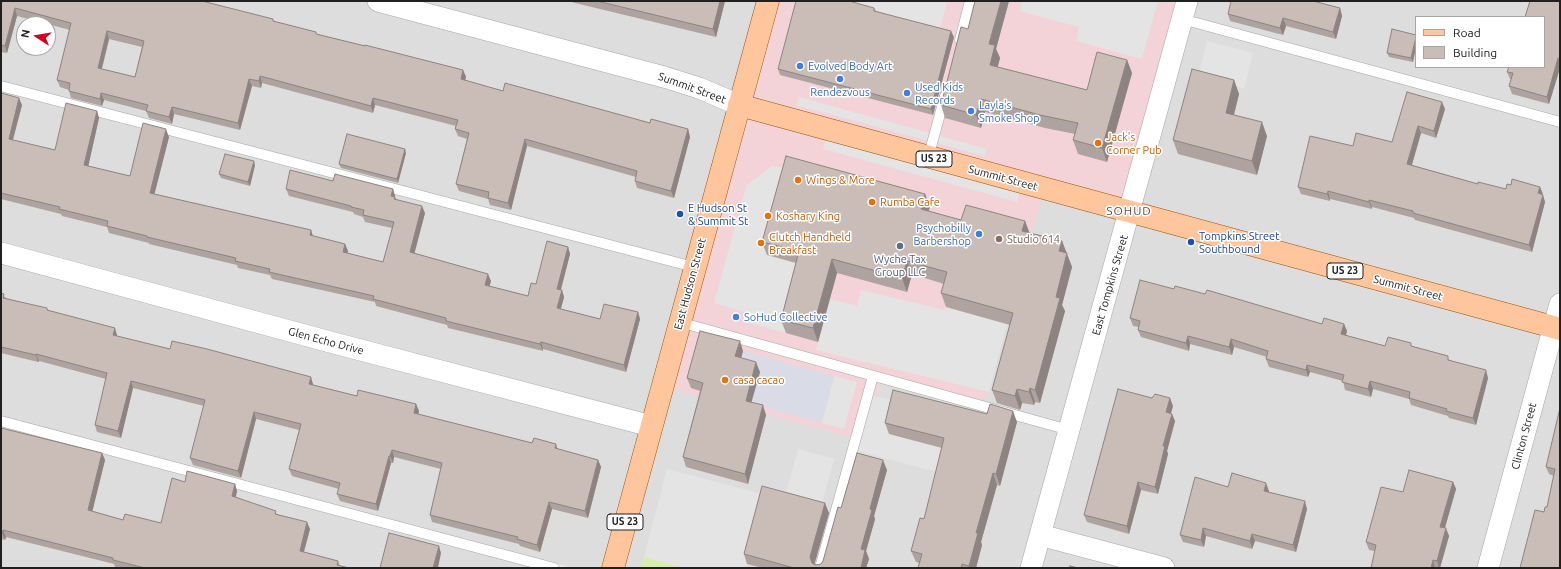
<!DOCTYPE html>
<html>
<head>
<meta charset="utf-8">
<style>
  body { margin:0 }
  #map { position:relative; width:1561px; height:569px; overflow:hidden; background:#f1ece5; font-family:Ubuntu,sans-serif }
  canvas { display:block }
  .frame { position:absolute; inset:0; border:2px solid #202020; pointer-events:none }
  .legend { position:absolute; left:1415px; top:16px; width:130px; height:52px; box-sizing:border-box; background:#fff; border:1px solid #a6a6a6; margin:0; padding:5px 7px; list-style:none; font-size:12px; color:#202020 }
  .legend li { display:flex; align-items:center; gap:8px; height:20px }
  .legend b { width:20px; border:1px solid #a6a6a6 }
  .north { position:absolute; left:16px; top:16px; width:40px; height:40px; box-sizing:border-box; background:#fff; border:1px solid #a6a6a6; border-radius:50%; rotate:282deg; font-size:11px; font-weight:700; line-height:16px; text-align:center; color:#202020 }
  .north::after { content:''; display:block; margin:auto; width:14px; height:18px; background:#d0001e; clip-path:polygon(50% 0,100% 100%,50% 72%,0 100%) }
</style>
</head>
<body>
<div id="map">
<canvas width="1561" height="569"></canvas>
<div class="frame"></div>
<ul class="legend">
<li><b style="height:5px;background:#ffc69d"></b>Road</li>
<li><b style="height:11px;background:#cabdb8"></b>Building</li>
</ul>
<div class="north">N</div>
</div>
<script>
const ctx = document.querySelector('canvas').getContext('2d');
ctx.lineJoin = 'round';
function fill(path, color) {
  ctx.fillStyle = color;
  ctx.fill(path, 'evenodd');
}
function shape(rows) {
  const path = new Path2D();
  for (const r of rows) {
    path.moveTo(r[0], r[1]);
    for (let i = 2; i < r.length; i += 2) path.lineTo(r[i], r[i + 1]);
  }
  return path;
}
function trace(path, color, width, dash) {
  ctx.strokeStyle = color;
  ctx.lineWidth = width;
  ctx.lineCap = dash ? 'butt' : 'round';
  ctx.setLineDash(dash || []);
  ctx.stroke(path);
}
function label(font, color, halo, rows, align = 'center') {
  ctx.font = font + ' Ubuntu,sans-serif';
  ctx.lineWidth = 3;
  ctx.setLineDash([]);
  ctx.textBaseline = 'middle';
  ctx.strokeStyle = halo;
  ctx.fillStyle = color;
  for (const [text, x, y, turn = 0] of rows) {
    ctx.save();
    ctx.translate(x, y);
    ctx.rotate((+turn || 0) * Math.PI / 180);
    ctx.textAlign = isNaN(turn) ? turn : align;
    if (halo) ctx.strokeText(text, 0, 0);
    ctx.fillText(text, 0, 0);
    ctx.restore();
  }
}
fill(shape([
  [1,1,1560,1,1560,568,571,568,536,558,533,568,1,568],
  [1416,17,1544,17,1544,67,1416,67],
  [24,24,48,24,48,48,24,48]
]), '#dedddd');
fill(shape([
  [765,1,1187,1,1130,213,1044,189,984,406,882,378,865,441,659,385]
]), '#f3d3d7');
fill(shape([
  [644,557,684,568,661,568,655,566,654,568,641,568]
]), '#d5f0a7');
fill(shape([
  [828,1,947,1,939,33],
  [1022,1,1158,1,1142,59,1076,41,1079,27,1020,11],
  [1207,41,1253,53,1244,89,1198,77],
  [799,97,987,149,985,156,796,105],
  [826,139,1019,192,1017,202,823,149],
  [772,166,791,169,767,255,804,265,786,333,749,323,751,314,714,303,746,186],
  [861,290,945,310,946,307,1007,324,989,392,816,350,830,299,857,306],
  [834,376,857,382,844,429,822,423],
  [873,395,898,402,972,456,966,480,858,451],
  [798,449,834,459,821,507,785,497],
  [667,469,765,495,746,568,684,568,644,557]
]), '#e4e4e4');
fill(shape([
  [743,351,834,376,822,423,751,404,739,366]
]), '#d9dbe7');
const lane = shape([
  [1182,19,1560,122],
  [960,40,970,1],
  [1,86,694,267],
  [928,158,945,96],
  [679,322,1069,430],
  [1,421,554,568],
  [820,568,873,376]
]);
const street = shape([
  [378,1,664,77,699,88,739,105],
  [1,253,334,343,651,426],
  [1040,535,1164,568],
  [1031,568,1187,1],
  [1488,568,1560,304]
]);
const primary = shape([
  [739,105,1560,329],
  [613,568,768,1]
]);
trace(lane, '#a7a7a7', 11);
trace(street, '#a7a7a7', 22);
trace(primary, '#9c5200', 23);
trace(lane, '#fff', 10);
trace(street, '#fff', 21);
trace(primary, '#ffc69d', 22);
fill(shape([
  [1,1,273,19,274,22,317,34,463,70,466,77,465,81,503,91,650,123,688,129,690,137,674,198,637,188,635,181,636,177,527,146,511,210,490,205,488,199,459,191,456,184,467,139,458,136,455,129,456,126,375,105,373,113,262,83,261,88,252,86,240,130,174,114,172,124,149,118,146,111,104,100,102,106,71,98,69,91,69,90,60,87,57,80,70,30,17,16,7,53,1,52],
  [109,39,142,47,135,77,102,69],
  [571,1,725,1,716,37,571,2],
  [975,1,1009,1,996,49,1000,58,997,67,1087,90,1127,60,1132,73,1107,162,1078,154,1073,140,1075,134,1045,128,985,112,981,128,945,118,941,105,968,29],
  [1560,1,1560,68,1549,104,1512,94,1509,86,1511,79,1510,79,1507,72],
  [874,8,876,11,954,37,933,115,780,75,778,69],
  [1340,8,1342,16,1336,39,1286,26,1283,35,1230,21,1228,14],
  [1416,35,1413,62,1389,57,1387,53],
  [1234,80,1239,94,1234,115,1267,136,1257,175,1178,154,1173,140],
  [1,93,22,105,13,140,55,150,97,111,99,118,88,166,130,176,169,137,154,194,311,230,313,236,345,244,348,251,347,253,383,262,392,228,365,222,363,217,354,214,353,212,289,196,286,189,333,181,393,189,395,196,395,197,396,199,425,213,414,253,491,281,489,286,528,296,536,284,568,247,570,254,561,290,564,297,561,309,600,319,638,312,640,319,626,372,543,349,543,351,448,328,447,325,376,306,375,302,272,279,270,275,238,268,237,265,149,244,149,243,109,233,107,227,62,216,61,214,1,199],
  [1445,109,1436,138,1421,133,1412,165,1478,184,1506,189,1511,185,1540,187,1545,202,1532,252,1415,220,1414,218,1372,207,1372,209,1330,199,1330,201,1301,194,1298,187,1353,146,1392,142],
  [406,153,398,183,341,168,339,164],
  [255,165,250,186,221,178,219,174],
  [925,194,930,207,928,211,961,220,1025,221,1029,233,1062,241,1072,267,1062,305,1065,311,1040,403,1035,402,1034,405,1022,403,1020,410,997,403,992,390,1010,325,946,307,941,293,944,284,912,274,907,292,837,273,818,342,786,333,781,320,796,263,767,255,762,242],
  [1174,289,1205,294,1322,324,1344,324,1347,331,1346,336,1385,346,1413,347,1450,360,1488,378,1476,425,1449,418,1448,416,1411,405,1409,399,1373,389,1371,397,1345,390,1343,381,1310,372,1308,377,1269,367,1266,359,1267,357,1234,347,1232,355,1190,344,1189,351,1141,337,1138,330,1139,327,1133,326,1130,318],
  [1,293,6,298,48,310,117,335,117,336,313,384,313,385,357,396,416,404,419,411,418,414,598,460,601,467,588,518,552,509,540,552,520,546,519,544,432,522,430,515,441,469,394,457,393,463,391,463,378,511,340,501,337,494,339,489,292,476,289,469,299,430,256,419,241,478,193,465,190,458,204,406,133,388,121,438,97,432,95,425,106,379,39,361,38,362,1,353],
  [743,351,741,358,760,372,751,402,766,415,748,484,686,467,683,457,700,391,691,388,687,378],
  [1173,406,1171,413,1175,421,1167,451,1168,454,1158,494,1141,490,1129,534,1087,522,1084,515],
  [1560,408,1560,568,1544,512,1547,507,1554,476,1549,474,1546,467],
  [1017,422,1000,486,997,485,981,542,982,545,976,568,918,568,919,563,916,562,911,551,924,519,942,448,889,434,885,423],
  [1,428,102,453,105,460,92,511,123,520,161,523,185,482,235,484,237,491,236,497,277,514,310,529,304,552,338,561,340,566,349,568,120,568,115,567,114,564,6,537,5,540,1,539],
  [887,470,874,516,875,519,866,551,869,559,866,568,763,568,747,564,744,554,829,513,814,564,815,565,821,564,823,561,841,508],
  [1453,482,1456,489,1445,528,1449,536,1440,568,1371,568,1375,551,1369,550,1366,542,1403,492],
  [1228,487,1269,491,1269,492,1307,509,1296,552,1255,541,1252,549,1206,536,1204,547,1183,542,1180,535]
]), '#aea39e');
fill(shape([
  [720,1,725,1,716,37,713,29],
  [1001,1,1009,1,996,49,1000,58,995,78,990,65,989,44],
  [15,8,17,16,7,53,5,46],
  [1340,8,1342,16,1336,39,1333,32],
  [1283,18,1286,26,1283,35,1280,28],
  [107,31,109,39,100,75,98,68],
  [951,31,954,37,933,115,931,109],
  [1416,37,1416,48,1413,62,1411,58],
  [1558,58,1560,64,1560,68,1549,104,1547,97],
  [1127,60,1132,73,1107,162,1102,148],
  [463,70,466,77,463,87,461,79],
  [260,76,262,83,261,88,259,81],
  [249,79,252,86,240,130,238,123],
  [1234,80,1239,94,1231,126,1226,113],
  [101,93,104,100,102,106,100,99],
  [19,98,22,105,11,146,9,139],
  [373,98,375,105,373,113,371,106],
  [981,99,985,112,981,128,976,115],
  [1442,102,1445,109,1436,138,1434,131],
  [172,107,174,114,172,124,169,117],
  [97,111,99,118,87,172,84,165],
  [1262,122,1267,136,1257,175,1252,161],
  [1418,126,1421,133,1410,171,1407,164],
  [166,129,169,137,153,200,150,193],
  [688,129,690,137,674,198,671,191],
  [525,139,527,146,511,210,508,203],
  [405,149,406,153,398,183,397,179],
  [254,161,255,165,250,186,248,182],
  [1540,187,1543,194,1538,193],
  [393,189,395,196,395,197,397,204,391,196],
  [1328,191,1330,199,1330,201,1327,194],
  [925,194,930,207,925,222,921,209],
  [1543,195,1545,202,1532,252,1529,245],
  [1369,200,1372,207,1372,209,1369,202],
  [422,206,425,213,413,259,410,252],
  [1025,221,1030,234,1022,231],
  [311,230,313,237,310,235],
  [1062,241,1072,267,1062,305,1065,311,1040,403,1035,390,1056,297,1059,251],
  [345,244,348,251,346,259,343,252],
  [568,247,570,254,559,296,557,289],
  [832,259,837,273,818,342,813,328],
  [907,261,912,274,907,292,902,278],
  [488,274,491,281,488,292,485,285],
  [562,290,564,297,559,315,557,308],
  [638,312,640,319,626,372,624,365],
  [1344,324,1347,331,1344,342,1341,334],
  [115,328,117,335,115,342,113,335],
  [1188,336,1190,344,1189,351,1186,343],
  [1231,339,1234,347,1232,355,1229,347],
  [740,341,743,351,739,366,735,356],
  [541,342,543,349,543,351,540,344],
  [36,354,39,361,38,362,36,355],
  [756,362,760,372,749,411,746,401],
  [1307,365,1310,372,1308,377,1306,370],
  [1486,370,1488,378,1476,425,1473,418],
  [311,377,313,384,312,391,309,384],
  [131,381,133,388,121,438,118,431],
  [1370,381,1373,389,1371,397,1368,389],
  [1030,388,1035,402,1034,405,1029,392],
  [1017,389,1022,403,1020,410,1015,396],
  [1170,398,1173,406,1169,420,1166,412],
  [416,404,419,411,417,420,414,413],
  [763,405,766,415,748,484,745,474],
  [1013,411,1017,422,1000,486,996,474],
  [254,412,256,419,241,478,238,471],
  [1172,414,1175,421,1167,451,1168,454,1158,494,1155,487,1163,446],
  [556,444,558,451,555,448],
  [392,450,394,457,393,463,390,456],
  [102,453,105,460,91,517,88,510],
  [389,456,391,463,378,511,376,504],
  [598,460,601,467,588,518,585,511],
  [883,460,887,470,874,516,875,519,866,551,869,559,866,568,861,568,861,549,870,509],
  [993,473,997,485,981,542,982,545,976,568,969,568,969,566,976,533],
  [1138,482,1141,490,1129,534,1127,526],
  [1453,482,1456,489,1443,534,1440,527],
  [1266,483,1269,491,1267,498,1264,491],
  [235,484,237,491,234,503,232,496],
  [1305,501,1307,509,1296,552,1293,545],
  [549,502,552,509,540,552,537,545],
  [825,503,829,513,814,566,812,563,810,557],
  [307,522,310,529,302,558,300,551],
  [1203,528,1206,536,1204,547,1201,540],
  [1446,528,1449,536,1440,568,1439,568,1437,561],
  [3,530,6,537,5,540,2,533],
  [1252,534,1255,541,1252,549,1250,541],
  [439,546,441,553,438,568,433,568],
  [1433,560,1435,568,1431,568]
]), '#8d8481');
const building = shape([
  [1,1,202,1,273,19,273,21,316,32,316,34,365,46,365,45,463,70,461,79,503,91,505,83,650,123,651,119,688,129,671,191,635,181,637,171,525,139,508,203,488,198,489,192,456,184,469,133,455,129,458,120,373,98,371,106,260,76,259,81,249,79,238,123,172,107,169,117,146,111,148,105,101,93,100,99,69,91,70,83,57,80,71,23,15,8,5,46,1,45,1,1],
  [107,31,144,41,135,77,98,68,107,31],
  [597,1,720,1,713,29,597,1],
  [796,1,849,1,874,8,874,11,951,31,931,109,778,69,796,1],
  [975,1,1001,1,989,44,995,45,990,65,1087,90,1097,52,1127,60,1102,148,1073,140,1078,123,1040,115,981,99,976,115,941,105,961,27,968,29,975,1],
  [1231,1,1313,1,1340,8,1333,32,1283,18,1280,28,1228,14,1231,1],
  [1530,1,1560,1,1560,59,1558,58,1547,97,1509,86,1513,73,1507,72,1509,67,1544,67,1544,17,1525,17,1530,1],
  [1392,29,1416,35,1416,37,1411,58,1387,53,1392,29],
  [1192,69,1234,80,1226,113,1262,122,1252,161,1173,140,1192,69],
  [1407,92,1442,102,1434,131,1418,126,1407,164,1478,184,1478,182,1506,189,1507,184,1511,185,1512,179,1540,187,1538,193,1543,195,1529,245,1413,213,1413,211,1369,200,1369,202,1328,191,1327,194,1298,187,1310,136,1353,146,1356,133,1392,142,1407,92],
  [1,93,19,98,9,139,55,150,66,103,97,111,84,165,130,176,143,123,166,129,150,193,311,230,310,235,345,244,343,252,383,262,394,222,363,215,364,210,351,207,351,206,286,189,290,170,333,181,335,174,393,189,391,196,395,197,394,199,422,206,410,252,488,274,485,285,528,296,531,283,536,284,547,241,568,247,557,289,562,290,557,308,600,319,604,304,638,312,624,365,541,342,540,344,446,321,446,318,373,299,374,296,269,272,270,269,235,261,236,258,147,237,147,236,107,226,108,221,59,209,60,207,1,193,1,93],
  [347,134,405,149,397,179,339,164,347,134],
  [225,154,254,161,248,182,219,174,225,154],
  [786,156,925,194,921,209,961,220,966,205,1025,221,1022,231,1062,241,1059,251,1067,253,1056,297,1060,298,1035,390,1030,388,1029,392,1017,389,1015,396,992,390,1013,313,941,293,947,272,907,261,902,278,832,259,813,328,781,320,799,251,762,242,786,156],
  [1140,280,1174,289,1175,286,1205,294,1207,290,1322,324,1324,318,1344,324,1341,334,1385,346,1388,337,1411,343,1411,346,1448,356,1448,360,1486,370,1473,418,1446,411,1447,409,1409,398,1410,392,1370,381,1368,389,1342,382,1344,375,1307,365,1306,370,1266,359,1268,351,1231,339,1229,347,1188,336,1186,343,1138,330,1140,321,1130,318,1140,280],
  [1,293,4,294,3,298,47,308,47,310,115,328,113,335,170,349,172,341,207,349,311,377,309,384,357,396,358,390,416,404,414,413,532,443,534,438,556,444,555,448,598,460,585,511,549,502,537,545,517,539,518,537,430,515,442,463,392,450,390,456,389,456,376,504,337,494,340,483,289,469,301,424,254,412,238,471,190,458,205,400,131,381,118,431,95,425,107,373,36,354,36,355,1,347,1,293],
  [700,331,740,341,735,356,756,362,746,401,763,405,745,474,683,457,703,383,687,378,700,331],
  [1118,389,1152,398,1155,394,1170,398,1166,412,1172,414,1163,446,1165,446,1155,487,1138,482,1127,526,1084,515,1118,389],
  [893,390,987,414,990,404,1013,411,996,474,993,473,976,533,978,533,969,566,962,564,961,568,918,568,922,554,911,551,920,518,924,519,944,438,885,423,893,390],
  [1560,408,1560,568,1520,568,1535,510,1544,512,1545,507,1547,507,1555,469,1546,467,1560,408],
  [1,428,102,453,88,510,123,520,125,514,161,523,172,478,185,482,187,471,235,484,232,496,276,511,275,514,307,522,300,551,338,561,337,565,349,568,145,568,113,560,113,558,3,530,2,533,1,532,1,428],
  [857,453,883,460,870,509,872,510,861,549,865,550,861,568,794,568,744,554,762,486,825,503,810,557,812,563,815,565,821,564,823,561,838,507,841,508,857,453],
  [1409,470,1453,482,1440,527,1446,528,1437,561,1433,560,1431,568,1371,568,1376,545,1366,542,1381,487,1403,492,1409,470],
  [1232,473,1266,483,1264,491,1305,501,1293,545,1252,534,1250,541,1203,528,1201,540,1180,535,1195,477,1228,487,1232,473],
  [389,533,439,546,433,568,380,568,389,533],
  [1070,566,1078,568,1070,568,1070,566]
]);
fill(building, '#cabdb8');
trace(building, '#8d8481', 1);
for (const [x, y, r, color] of [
  [800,66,4,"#3f7fe0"],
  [840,79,4,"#3f7fe0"],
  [907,93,4,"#3f7fe0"],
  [971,111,4,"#3f7fe0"],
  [1098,143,4,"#e8710a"],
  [798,180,4,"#e8710a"],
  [872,202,4,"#e8710a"],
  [680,214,4,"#1a4fb4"],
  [768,216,4,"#e8710a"],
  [979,234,4,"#3f7fe0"],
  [999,239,4,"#8d6e63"],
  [1191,242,4,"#1a4fb4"],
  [761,243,4,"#e8710a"],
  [900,246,4,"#5c6f8a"],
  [736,317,4,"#3f7fe0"],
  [725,380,4,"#e8710a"]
]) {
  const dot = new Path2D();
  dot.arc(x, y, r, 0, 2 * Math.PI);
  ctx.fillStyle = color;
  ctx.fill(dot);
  trace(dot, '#fff', 1.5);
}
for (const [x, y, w] of [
  [934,159,36],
  [1345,271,36],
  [625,522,36]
]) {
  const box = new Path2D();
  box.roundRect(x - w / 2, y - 8, w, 16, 3);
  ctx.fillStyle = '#fff';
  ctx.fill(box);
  trace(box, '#202020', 1);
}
label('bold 10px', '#202020', null, [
  ["US 23",934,159],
  ["US 23",1345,271],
  ["US 23",625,522]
]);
label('11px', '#366cbe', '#fff', [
  ["Evolved Body Art",808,66],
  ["Used Kids",915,87],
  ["Records",915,100],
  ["Rendezvous",840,92,"center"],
  ["Layla's",979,105],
  ["Smoke Shop",979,118],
  ["Psychobilly",971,228,"right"],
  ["Barbershop",971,241,"right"],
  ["SoHud Collective",744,317]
], 'left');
label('11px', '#202020', '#fff', [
  ["Summit Street",692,88,20],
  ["Summit Street",1003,178,15],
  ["East Hudson Street",690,284,-75],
  ["East Tompkins Street",1110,285,-74],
  ["Summit Street",1408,288,15],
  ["Glen Echo Drive",326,341,15],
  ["Clinton Street",1524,436,-75]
]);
label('11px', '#c56008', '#fff', [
  ["Jack's",1106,137],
  ["Corner Pub",1106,150],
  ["Wings & More",806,180],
  ["Rumba Cafe",880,202],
  ["Koshary King",776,216],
  ["Clutch Handheld",769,237],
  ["Breakfast",769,250],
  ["casa cacao",733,380]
], 'left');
label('11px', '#164399', '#fff', [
  ["E Hudson St",688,208],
  ["& Summit St",688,221],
  ["Tompkins Street",1199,236],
  ["Southbound",1199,249]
], 'left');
label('11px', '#785e54', '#fff', [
  ["Studio 614",1007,239]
], 'left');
label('11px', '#4e5e75', '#fff', [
  ["Wyche Tax",900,259],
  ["Group LLC",900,272]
]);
ctx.letterSpacing = '1px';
label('12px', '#535353', '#fff', [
  ["SOHUD",1129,211]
]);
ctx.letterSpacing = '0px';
</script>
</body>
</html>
